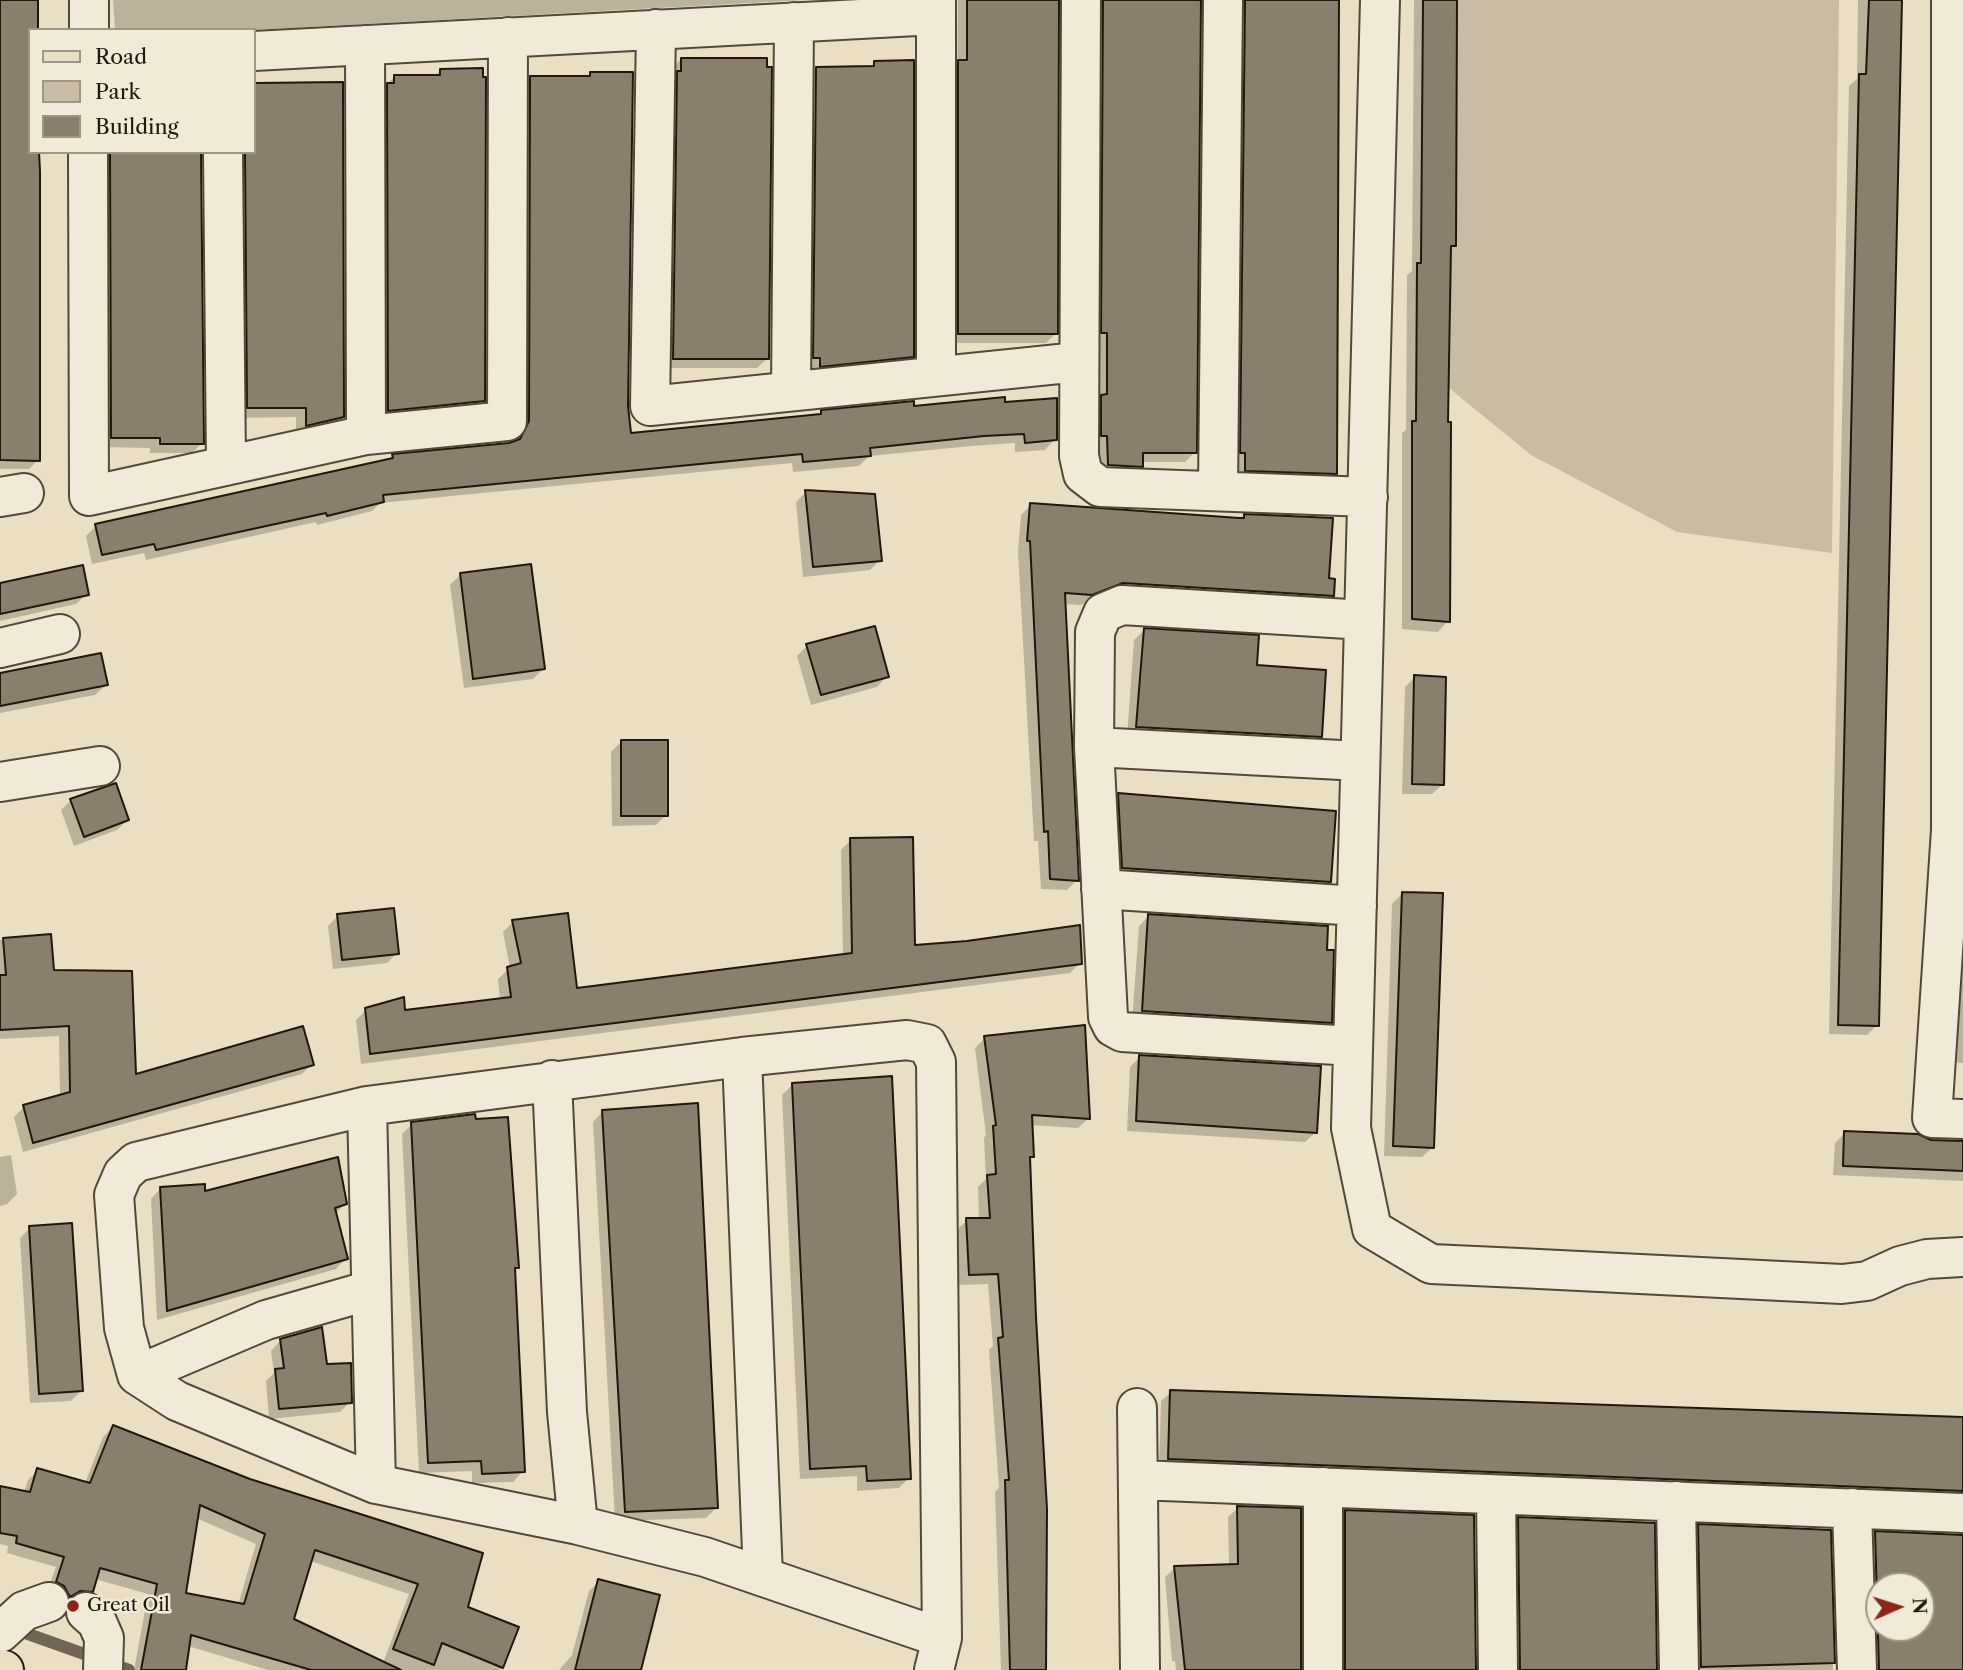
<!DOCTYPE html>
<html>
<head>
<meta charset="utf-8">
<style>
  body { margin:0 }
  #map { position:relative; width:1963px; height:1670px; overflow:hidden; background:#eadfc3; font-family:"Libre Caslon Text",serif }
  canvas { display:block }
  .legend { position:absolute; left:28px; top:28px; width:228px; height:126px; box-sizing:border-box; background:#f1ead8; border:2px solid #9e9687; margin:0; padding:9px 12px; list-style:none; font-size:21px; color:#21170d }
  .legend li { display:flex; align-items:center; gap:14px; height:35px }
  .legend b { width:35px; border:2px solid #9e9687 }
  .north { position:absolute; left:1865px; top:1572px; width:70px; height:70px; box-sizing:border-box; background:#f1ead8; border:2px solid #9e9687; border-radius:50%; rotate:87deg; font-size:19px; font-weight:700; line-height:28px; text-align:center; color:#21170d }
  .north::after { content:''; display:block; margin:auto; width:24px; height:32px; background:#8f2418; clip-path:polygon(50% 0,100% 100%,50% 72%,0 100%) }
</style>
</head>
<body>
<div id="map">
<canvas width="1963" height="1670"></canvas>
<ul class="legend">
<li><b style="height:9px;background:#eadfc3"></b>Road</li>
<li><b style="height:19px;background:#c8bda4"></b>Park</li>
<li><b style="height:19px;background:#8a7f6c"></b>Building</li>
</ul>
<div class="north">N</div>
</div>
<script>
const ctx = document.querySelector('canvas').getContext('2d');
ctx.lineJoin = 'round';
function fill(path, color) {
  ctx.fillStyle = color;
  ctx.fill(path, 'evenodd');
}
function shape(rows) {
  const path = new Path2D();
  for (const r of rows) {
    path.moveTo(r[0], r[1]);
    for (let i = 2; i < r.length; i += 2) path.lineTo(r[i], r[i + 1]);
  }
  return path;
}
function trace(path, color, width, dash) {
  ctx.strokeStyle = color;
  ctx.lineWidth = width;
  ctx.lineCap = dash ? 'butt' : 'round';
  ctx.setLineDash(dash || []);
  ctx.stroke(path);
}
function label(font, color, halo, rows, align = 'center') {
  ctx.font = font + ' "Libre Caslon Text",serif';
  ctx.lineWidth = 5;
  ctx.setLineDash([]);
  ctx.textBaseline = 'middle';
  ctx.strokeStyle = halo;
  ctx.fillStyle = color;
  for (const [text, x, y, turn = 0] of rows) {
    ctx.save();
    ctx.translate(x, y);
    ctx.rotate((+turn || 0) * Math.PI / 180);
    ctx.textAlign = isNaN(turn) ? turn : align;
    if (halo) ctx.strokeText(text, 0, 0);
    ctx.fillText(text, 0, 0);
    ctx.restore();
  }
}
fill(shape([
  [1446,0,1839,0,1832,553,1677,532,1531,455,1438,379]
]), '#c8bda4');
fill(shape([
  [113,0,805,0,254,30,115,30],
  [958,0,1057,0,1056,333,1046,343,948,343,948,109,957,100],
  [1090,0,1199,0,1195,452,1185,462,1141,462,1131,476,1098,475],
  [1232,0,1337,0,1336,473,1325,483,1235,480],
  [1414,0,1455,0,1454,245,1449,250,1447,424,1448,621,1438,632,1402,629,1402,433,1406,430,1407,275,1412,271],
  [1858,0,1900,0,1877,1025,1867,1035,1829,1034,1849,86,1857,79],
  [681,59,768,358,757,368,663,368,671,69],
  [875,62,912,356,902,366,811,376,810,367,804,367,806,79,816,68,869,68],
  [440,71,483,400,473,411,378,420,384,87,394,77,434,77],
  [591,73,629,435,818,417,822,412,1004,404,1055,439,1045,450,1015,452,1015,443,972,446,869,456,859,466,793,472,792,463,380,503,372,511,317,525,316,522,146,560,144,553,92,564,86,536,96,526,389,460,393,456,517,442,520,88,530,78,586,78],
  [254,85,342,417,332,427,296,435,296,417,238,418,233,152,254,152],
  [0,87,30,152,38,460,29,469,0,469],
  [97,152,199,152,202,443,192,453,150,453,150,448,101,447],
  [806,492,880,560,870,570,803,577,796,502],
  [1031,505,1241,520,1245,516,1327,580,1332,595,1322,606,1112,593,1080,605,1064,604,1077,880,1067,890,1041,889,1038,841,1034,841,1018,551,1021,515],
  [460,575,543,669,533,679,464,688,450,585],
  [0,585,87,594,76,604,0,621],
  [1144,630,1320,736,1310,747,1127,737,1134,640],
  [807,646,887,676,877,687,811,705,797,656],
  [0,675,106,685,95,695,0,713],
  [1415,677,1443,784,1432,794,1402,794,1405,687],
  [621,742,666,815,656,825,612,826,611,752],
  [1119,795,1330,882,1319,892,1113,878,1109,805],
  [71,800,127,820,117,830,74,846,61,810],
  [851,840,913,947,1080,963,1070,973,361,1064,356,1020,366,1010,404,1012,500,1000,498,979,510,968,503,932,513,922,576,990,843,956,841,850],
  [1963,874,1963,1063,1949,1062],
  [1402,894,1433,1147,1422,1157,1384,1156,1392,904],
  [338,916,397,953,387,963,333,969,328,926],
  [1149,916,1325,951,1330,1022,1320,1032,1132,1021,1139,926],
  [50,936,52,972,134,1076,312,1064,302,1074,23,1152,14,1117,24,1107,60,1097,59,1036,0,1039,0,940],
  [985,1038,1089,1118,1078,1128,1031,1125,1033,1156,1028,1160,1044,1670,1001,1670,995,1492,999,1488,989,1350,993,1346,988,1284,959,1285,957,1230,967,1220,979,1220,978,1187,986,1179,984,1138,986,1135,975,1048],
  [1140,1057,1316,1132,1305,1142,1127,1131,1130,1067],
  [792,1085,909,1478,899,1488,857,1491,857,1476,800,1479,782,1095],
  [603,1111,716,1508,706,1518,615,1521,593,1122],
  [412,1124,517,1268,513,1271,523,1471,513,1482,472,1483,472,1471,419,1473,402,1134],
  [1845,1133,1963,1142,1963,1181,1833,1175,1835,1143],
  [11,1155,17,1194,7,1204,0,1206,0,1157],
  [161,1188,346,1203,335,1214,346,1258,336,1269,157,1320,151,1199],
  [30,1228,81,1391,71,1401,30,1403,20,1238],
  [281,1340,325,1366,350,1402,340,1412,269,1419,266,1381,274,1373,271,1351],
  [1171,1392,1963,1420,1963,1503,1159,1468,1161,1401],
  [113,1427,466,1608,517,1628,500,1670,268,1670,188,1646,184,1670,134,1670,148,1594,95,1579,91,1591,81,1601,68,1600,59,1606,47,1592,56,1567,7,1553,8,1546,0,1544,0,1487,24,1492,28,1480,38,1470,85,1483,103,1437],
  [196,1518,256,1544,238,1605,184,1594],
  [310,1561,409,1594,383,1663,292,1620],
  [1238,1508,1299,1670,1176,1670,1175,1661,1172,1661,1165,1577,1175,1568,1229,1566,1228,1517],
  [1346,1512,1474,1670,1336,1670,1336,1521],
  [1519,1519,1655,1670,1511,1670,1509,1528],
  [1699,1526,1829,1531,1833,1670,1692,1670,1690,1536],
  [1875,1533,1963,1537,1963,1670,1870,1670,1866,1543],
  [1879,1586,1921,1586,1921,1628,1879,1628],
  [599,1581,639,1670,559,1670,572,1655,589,1591]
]), '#0003');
trace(shape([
  [14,1629,129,1670]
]), '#716655', 12);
const building = shape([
  [0,0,38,0,38,30,30,30,30,152,39,152,40,171,40,461,0,460,0,0],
  [967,0,1059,0,1058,334,958,334,958,60,967,60,967,0],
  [1103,0,1201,0,1197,453,1143,453,1143,467,1108,465,1107,436,1101,436,1101,395,1107,394,1107,333,1101,333,1103,0],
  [1245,0,1339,0,1337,474,1245,471,1245,453,1240,453,1245,0],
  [1423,0,1457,0,1456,246,1451,246,1448,422,1451,422,1450,622,1412,619,1412,421,1416,421,1417,263,1421,263,1423,0],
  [1869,0,1902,0,1879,1026,1838,1025,1859,74,1866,74,1869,0],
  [681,58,767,58,767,67,772,67,769,359,673,359,677,71,681,71,681,58],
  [914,60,914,357,820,367,820,358,813,358,816,67,874,66,874,61,914,60],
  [483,68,483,77,486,77,485,401,388,411,387,83,394,83,394,75,440,75,440,69,483,68],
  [590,72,633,72,628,406,631,433,821,414,821,410,914,401,914,406,1005,397,1005,402,1057,398,1057,440,1025,443,1024,434,984,436,870,448,871,456,803,462,802,454,383,495,384,502,327,516,326,513,156,550,154,544,102,555,95,524,393,458,392,454,509,443,520,439,529,421,530,76,590,76,590,72],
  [343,82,344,417,306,426,306,408,247,408,245,152,254,152,254,83,343,82],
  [110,152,201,152,204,444,160,444,160,438,111,438,110,152],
  [805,490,875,494,882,561,813,567,805,490],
  [1030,503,1239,518,1244,518,1244,514,1333,518,1329,578,1335,579,1334,596,1123,583,1092,595,1065,593,1079,881,1050,879,1048,831,1044,832,1030,541,1027,541,1030,503],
  [531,564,545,669,473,679,460,573,531,564],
  [83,565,89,595,0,614,0,583,83,565],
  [875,626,889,677,821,695,806,644,875,626],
  [1144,628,1259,635,1257,665,1326,670,1322,737,1136,727,1144,628],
  [101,653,108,685,0,706,0,673,101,653],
  [1414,675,1446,677,1444,785,1412,784,1414,675],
  [621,740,668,740,668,816,621,816,621,740],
  [116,783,129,820,84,837,70,799,116,783],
  [1118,793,1336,811,1331,882,1122,868,1118,793],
  [913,837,915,945,967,941,1080,925,1082,964,370,1054,365,1008,404,997,405,1010,511,997,507,967,521,963,512,920,568,913,577,988,852,953,850,838,913,837],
  [1402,892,1443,893,1434,1148,1393,1146,1402,892],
  [394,908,399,954,342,960,337,914,394,908],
  [1148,914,1328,926,1327,950,1334,950,1332,1023,1142,1011,1148,914],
  [51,934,54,970,132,971,136,1074,303,1026,314,1065,33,1143,23,1105,70,1092,69,1026,0,1030,0,975,6,975,3,938,51,934],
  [1085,1025,1090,1119,1032,1115,1034,1157,1030,1157,1036,1317,1047,1509,1046,1670,1010,1670,1005,1480,1009,1480,998,1338,1003,1337,998,1274,969,1275,966,1218,990,1218,987,1175,996,1174,993,1126,996,1125,984,1036,1085,1025],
  [1139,1055,1321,1066,1317,1133,1136,1121,1139,1055],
  [892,1076,911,1479,867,1481,866,1466,810,1469,792,1083,892,1076],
  [698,1103,718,1508,625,1512,602,1110,698,1103],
  [475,1114,476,1119,508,1117,519,1268,515,1268,525,1472,482,1474,481,1461,428,1463,411,1122,475,1114],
  [1844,1131,1918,1134,1931,1140,1963,1141,1963,1171,1843,1166,1844,1131],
  [338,1157,347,1204,335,1208,348,1259,167,1311,160,1187,205,1184,205,1191,338,1157],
  [72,1223,83,1391,39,1394,29,1226,72,1223],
  [322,1327,327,1364,351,1363,352,1403,279,1409,275,1369,284,1368,280,1339,322,1327],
  [1170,1390,1963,1417,1963,1491,1168,1459,1170,1390],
  [113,1425,250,1479,483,1553,468,1607,519,1627,503,1668,442,1643,434,1665,393,1649,418,1584,315,1550,294,1619,401,1670,311,1670,191,1635,186,1670,141,1670,157,1584,100,1568,93,1592,80,1591,70,1597,64,1586,56,1582,64,1557,16,1543,17,1536,0,1533,0,1486,30,1492,37,1468,90,1483,113,1425],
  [200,1505,265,1534,244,1604,186,1593,200,1505],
  [1237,1506,1301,1508,1301,1670,1185,1670,1174,1566,1238,1564,1237,1506],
  [1345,1510,1474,1515,1476,1670,1345,1670,1345,1510],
  [1518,1517,1655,1523,1657,1670,1520,1670,1518,1517],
  [1698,1524,1831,1530,1835,1663,1701,1667,1698,1524],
  [1875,1531,1963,1535,1963,1670,1879,1670,1875,1531],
  [1879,1586,1921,1586,1921,1628,1879,1628,1879,1586],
  [598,1579,660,1595,641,1670,575,1670,598,1579]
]);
fill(building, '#8a7f6c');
trace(building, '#21170d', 2);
const minor = shape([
  [936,0,936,376],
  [1081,0,1079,456,1083,474,1100,487,1368,497],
  [1380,0,1351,1128,1372,1229,1431,1264,1519,1268,1842,1284,1867,1281,1900,1266,1927,1259,1963,1257],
  [1951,0,1951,830,1932,1118,1963,1119],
  [656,29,650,406,1078,362],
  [89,30,89,0],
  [365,45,366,435],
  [254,51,936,15],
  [88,152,89,496,366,435,507,421,508,37],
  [223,152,226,466],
  [791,391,794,22],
  [1218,490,1223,0],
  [0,497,24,493],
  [0,648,60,634],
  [1094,747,1360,761],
  [0,782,100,766],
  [1101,889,1357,906],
  [1353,1046,1122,1032,1113,1027,1108,1017,1094,747,1095,632,1103,613,1122,605,1364,620],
  [742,1057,763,1576],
  [552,1080,567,1412,578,1525],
  [367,1106,376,1484],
  [137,1375,266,1320,371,1290],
  [1137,1408,1140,1670],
  [1138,1480,1963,1513],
  [1323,1487,1323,1670],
  [1496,1495,1498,1670],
  [1676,1501,1679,1670],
  [1852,1508,1857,1670],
  [86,1612,97,1622,104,1638,103,1670],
  [0,1633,24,1611,49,1602],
  [934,1670,942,1638,936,1062,927,1044,907,1040,742,1057,367,1106,136,1162,123,1174,114,1195,124,1328,137,1375,177,1401,376,1484,578,1525,705,1557,942,1638]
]);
const major = shape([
  [0,1669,4,1670]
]);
trace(minor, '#53493a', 42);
trace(major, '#21170d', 42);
trace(minor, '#f1ead8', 38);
trace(major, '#eadfc3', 38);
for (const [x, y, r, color] of [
  [73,1606,7,"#8f2418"]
]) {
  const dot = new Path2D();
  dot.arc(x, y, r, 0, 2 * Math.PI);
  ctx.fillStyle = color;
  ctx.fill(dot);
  trace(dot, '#f1ead8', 2.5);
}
label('19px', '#21170d', '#f1ead8', [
  ["Great Oil",87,1606]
], 'left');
</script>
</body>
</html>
